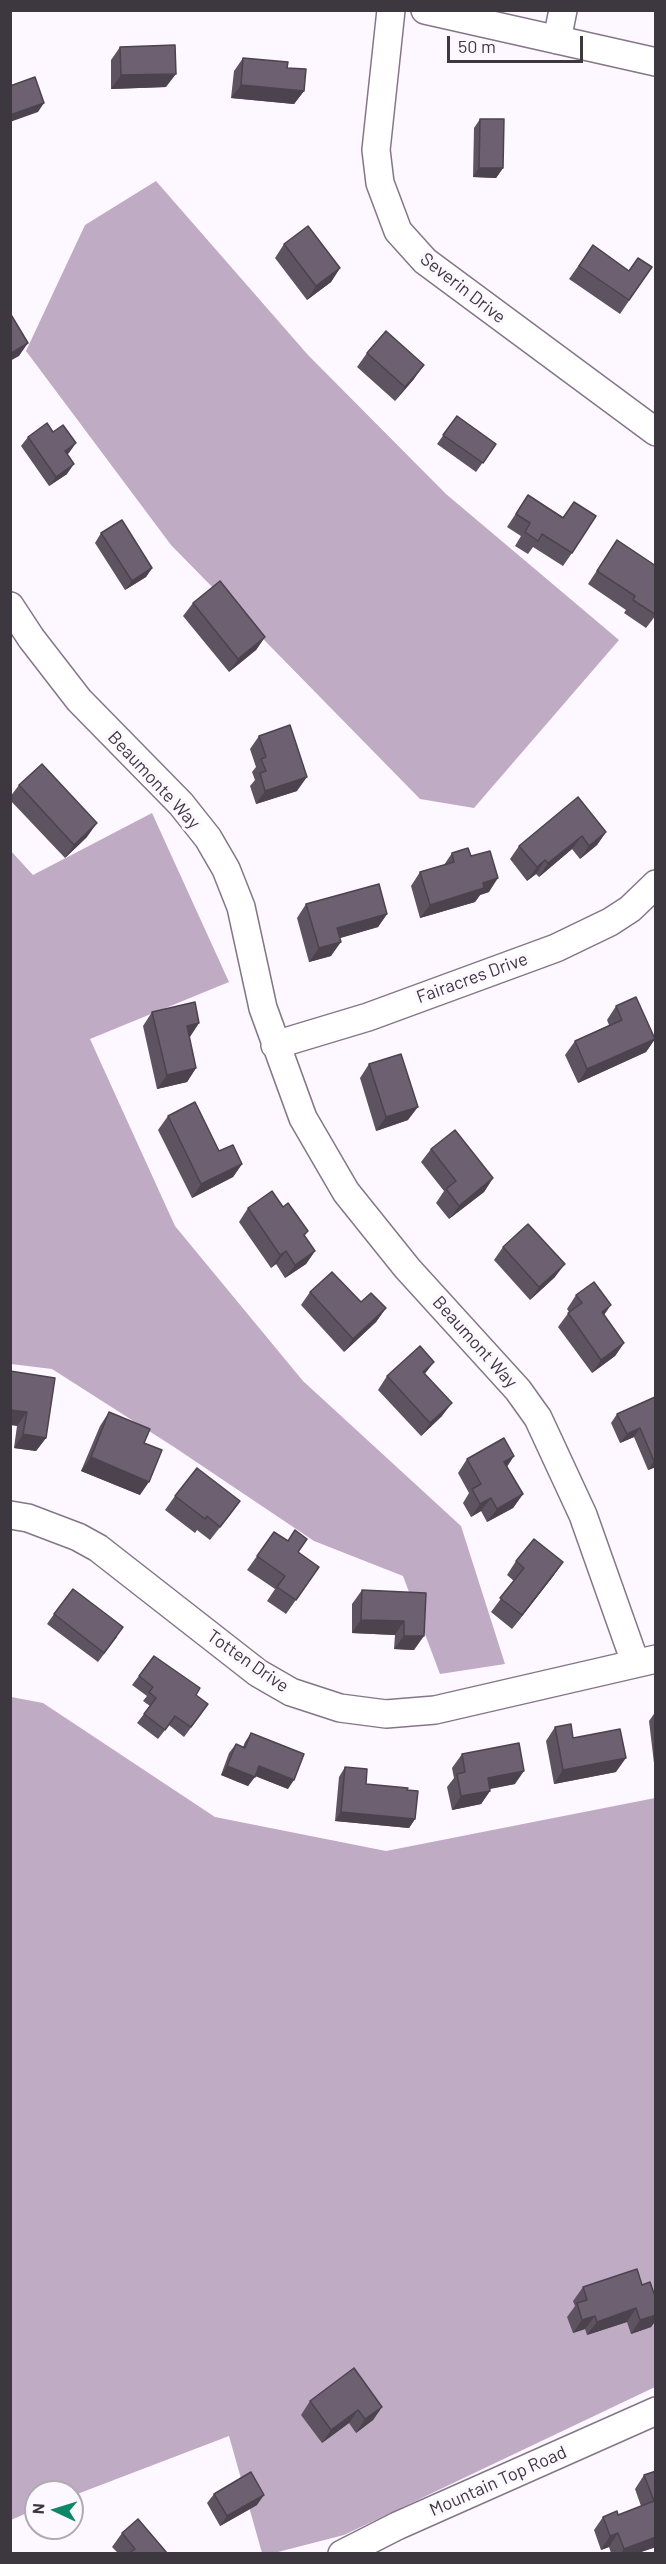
<!DOCTYPE html>
<html>
<head>
<meta charset="utf-8">
<style>
  body { margin:0 }
  #map { position:relative; width:666px; height:2564px; overflow:hidden; background:#fdf7ff; font-family:Barlow,sans-serif }
  canvas { display:block }
  .frame { position:absolute; inset:0; border:12px solid #3d373f; pointer-events:none }
  .north { position:absolute; left:24px; top:2480px; width:60px; height:60px; box-sizing:border-box; background:#fdf7ff; border:2px solid #b0aab2; border-radius:50%; rotate:274deg; font-size:16px; font-weight:700; line-height:24px; text-align:center; color:#3d373f }
  .north::after { content:''; display:block; margin:auto; width:21px; height:27px; background:#0e8769; clip-path:polygon(50% 0,100% 100%,50% 72%,0 100%) }
  .scale { position:absolute; left:447px; top:36px; width:136px; height:27px; box-sizing:border-box; border:3px solid #3d373f; border-top:0; padding-left:8px; font-size:18px; line-height:21px; white-space:nowrap; color:#3d373f; -webkit-text-stroke:4px #fdf7ff; paint-order:stroke }
</style>
</head>
<body>
<div id="map">
<canvas width="666" height="2564"></canvas>
<div class="frame"></div>
<div class="north">N</div>
<div class="scale">50 m</div>
</div>
<script>
const ctx = document.querySelector('canvas').getContext('2d');
ctx.lineJoin = 'round';
function fill(path, color) {
  ctx.fillStyle = color;
  ctx.fill(path, 'evenodd');
}
function shape(rows) {
  const path = new Path2D();
  for (const r of rows) {
    path.moveTo(r[0], r[1]);
    for (let i = 2; i < r.length; i += 2) path.lineTo(r[i], r[i + 1]);
  }
  return path;
}
function trace(path, color, width, dash) {
  ctx.strokeStyle = color;
  ctx.lineWidth = width;
  ctx.lineCap = dash ? 'butt' : 'round';
  ctx.setLineDash(dash || []);
  ctx.stroke(path);
}
function label(font, color, halo, rows, align = 'center') {
  ctx.font = font + ' Barlow,sans-serif';
  ctx.lineWidth = 6;
  ctx.setLineDash([]);
  ctx.textBaseline = 'middle';
  ctx.strokeStyle = halo;
  ctx.fillStyle = color;
  for (const [text, x, y, turn = 0] of rows) {
    ctx.save();
    ctx.translate(x, y);
    ctx.rotate((+turn || 0) * Math.PI / 180);
    ctx.textAlign = isNaN(turn) ? turn : align;
    if (halo) ctx.strokeText(text, 0, 0);
    ctx.fillText(text, 0, 0);
    ctx.restore();
  }
}
fill(shape([
  [156,181,308,355,446,494,619,640,474,808,420,799,171,545,26,351,85,225],
  [152,813,229,982,90,1039,175,1226,303,1381,461,1526,505,1664,440,1674,403,1576,314,1541,174,1447,52,1369,11,1364,10,850,33,875],
  [11,1697,43,1703,215,1817,386,1851,655,1798,655,2387,344,2535,274,2553,262,2553,229,2436,72,2496,72,2492,36,2492,36,2509,11,2520]
]), '#c0abc5');
const minor = shape([
  [391,10,376,150,380,183,398,231,425,261,656,432],
  [425,10,656,62],
  [557,40,563,10],
  [10,606,31,638,79,700,181,804,208,838,226,869,241,907,263,1008,303,1118,346,1192,407,1268,518,1390,538,1418,583,1515,635,1662],
  [275,1045,368,1017,556,948,610,922,630,909,656,884],
  [10,1515,28,1518,78,1537,98,1548,258,1673,291,1692,340,1708,386,1714,435,1710,656,1659],
  [342,2554,397,2526,656,2411]
]);
trace(minor, '#847688', 30);
trace(minor, '#fff', 27);
fill(shape([
  [120,47,166,87,111,89,111,60],
  [243,58,287,68,304,91,294,104,231,98,234,71],
  [480,119,503,168,496,178,473,177,474,128],
  [284,244,340,268,331,282,307,300,275,258],
  [593,245,629,271,652,267,620,314,569,279],
  [367,353,414,379,395,401,357,367],
  [457,416,496,444,476,472,437,444],
  [28,437,69,453,67,454,67,474,49,486,21,446],
  [528,495,563,517,574,502,572,553,563,566,533,547,528,554,515,546,521,536,507,527],
  [101,533,152,568,146,577,125,590,95,543],
  [617,540,656,566,656,615,646,628,624,613,626,610,588,584],
  [193,603,265,637,256,650,229,672,183,616],
  [259,736,297,791,256,804,250,786,255,780,252,772,256,767,250,749],
  [19,785,87,837,65,858,10,800,10,797],
  [606,832,597,845,580,859,572,849,539,877,536,874,527,881,510,859,519,846],
  [452,853,471,856,489,892,480,895,475,902,420,918,411,886,420,872,444,865],
  [306,904,387,914,378,927,339,938,331,956,309,962,297,918],
  [616,1006,655,1039,646,1052,578,1083,565,1055,575,1041,609,1025,607,1020],
  [152,1012,199,1023,189,1037,196,1068,187,1082,157,1089,143,1026],
  [369,1064,408,1120,376,1131,360,1078],
  [168,1116,219,1151,242,1164,233,1177,192,1198,158,1130],
  [431,1149,493,1178,484,1192,449,1219,436,1203,444,1191,421,1162],
  [248,1208,305,1236,315,1251,306,1264,285,1278,276,1264,271,1268,239,1222],
  [503,1247,555,1277,530,1300,494,1260],
  [310,1292,361,1302,386,1308,376,1322,344,1352,301,1305],
  [576,1295,604,1315,624,1343,615,1356,592,1373,558,1327,569,1312,567,1309],
  [10,1371,46,1438,36,1451,14,1448,17,1426],
  [387,1376,442,1416,421,1436,378,1390],
  [655,1397,656,1467,648,1470,634,1437,620,1443,611,1423,617,1414],
  [109,1412,144,1443,140,1495,81,1471,100,1426],
  [514,1456,507,1467,523,1494,513,1508,487,1522,481,1511,471,1517,463,1503,469,1493,458,1473,467,1459],
  [175,1496,240,1501,210,1540,197,1530,195,1533,165,1510],
  [274,1532,298,1552,319,1567,286,1614,267,1601,275,1589,247,1570],
  [516,1561,554,1575,512,1629,491,1612,514,1581,507,1575],
  [362,1590,426,1593,414,1650,394,1649,395,1635,352,1633,352,1604],
  [54,1614,117,1637,98,1662,47,1624],
  [154,1656,196,1695,202,1713,184,1737,169,1725,158,1739,137,1723,150,1706,143,1701,147,1696,132,1685],
  [656,1711,656,1763,654,1763,649,1721],
  [555,1727,573,1738,616,1772,554,1784,546,1741],
  [251,1733,288,1789,255,1776,248,1786,221,1775,229,1753,236,1744,243,1747,245,1742],
  [462,1754,515,1784,490,1789,490,1791,481,1804,452,1810,447,1787,454,1778,452,1768],
  [345,1767,366,1784,407,1790,415,1819,409,1828,335,1821,339,1777],
  [642,2285,656,2299,656,2320,651,2327,631,2334,627,2322,587,2335,585,2329,573,2333,567,2317,575,2306,573,2301,583,2287],
  [310,2401,382,2407,373,2420,356,2433,349,2423,322,2443,301,2415],
  [656,2471,656,2547,638,2553,611,2553,609,2547,601,2550,594,2530,603,2517,618,2515,641,2506,635,2489,644,2475],
  [214,2494,257,2505,220,2526,207,2503],
  [122,2533,167,2553,118,2553,112,2547]
]), '#5e5360');
fill(shape([
  [176,74,166,87,111,89,121,75],
  [241,85,304,91,294,104,231,98],
  [44,103,38,112,10,122,10,115],
  [479,168,503,168,496,178,473,177],
  [340,268,331,282,307,300,316,286],
  [28,343,19,356,10,361,10,354],
  [424,365,414,379,395,401,405,387],
  [76,443,69,453,58,460,65,451],
  [74,464,67,474,49,486,56,477],
  [152,568,146,577,125,590,132,581],
  [265,637,256,650,229,672,238,659],
  [307,777,297,791,256,804,265,791],
  [97,823,87,837,65,858,74,845],
  [606,832,597,845,580,859,589,846],
  [582,836,572,849,539,877,548,863],
  [545,860,536,874,527,881,537,867],
  [498,878,489,892,480,895,475,902,420,918,430,905,483,883],
  [387,914,378,927,327,942,337,928],
  [341,942,331,956,309,962,319,948],
  [199,1023,190,1037,177,1040,187,1026],
  [655,1039,646,1052,578,1083,587,1069],
  [196,1068,187,1082,157,1089,167,1075],
  [418,1107,408,1120,376,1131,386,1117],
  [242,1164,233,1177,192,1198,201,1184],
  [493,1178,484,1192,449,1219,459,1206],
  [286,1251,276,1264,271,1268,280,1255],
  [315,1251,306,1264,285,1278,295,1265],
  [565,1264,555,1277,530,1300,539,1287],
  [611,1305,602,1318,602,1312],
  [386,1308,376,1322,344,1352,353,1339],
  [624,1343,615,1356,592,1373,601,1360],
  [434,1362,424,1375,423,1372],
  [452,1403,442,1416,421,1436,430,1423],
  [10,1410,27,1412,17,1426,10,1425],
  [640,1428,634,1437,620,1443,627,1434],
  [23,1434,46,1438,36,1451,14,1448],
  [514,1456,504,1470,504,1462],
  [91,1457,149,1482,140,1495,81,1471],
  [656,1460,656,1467,648,1470,654,1461],
  [523,1494,513,1508,487,1522,497,1509],
  [491,1498,481,1511,471,1517,480,1504],
  [240,1501,230,1515,210,1540],
  [563,1562,554,1575,512,1629,522,1615],
  [361,1620,404,1621,395,1635,352,1633],
  [404,1636,424,1636,414,1650,394,1649],
  [626,1758,616,1772,554,1784,563,1770],
  [227,1766,255,1777,248,1786,221,1775],
  [259,1766,294,1780,288,1789,253,1775],
  [524,1771,515,1784,478,1791,488,1778],
  [490,1791,481,1804,452,1810,461,1796],
  [341,1812,415,1819,409,1828,335,1821],
  [636,2308,627,2322,587,2335,597,2322],
  [656,2315,656,2320,651,2327,631,2334,640,2320],
  [595,2316,585,2329,573,2333,582,2320],
  [382,2407,373,2420,356,2433,365,2419],
  [358,2410,349,2423,322,2443,331,2430],
  [264,2495,257,2505,220,2526,227,2516],
  [618,2533,609,2547,601,2550,610,2536],
  [656,2537,656,2547,638,2553,621,2553,624,2549]
]), '#4c434e');
const building = shape([
  [175,45,176,74,121,75,120,47,175,45],
  [243,58,288,62,287,68,306,69,304,91,241,85,243,58],
  [35,77,44,103,10,115,10,86,35,77],
  [480,119,504,119,503,168,479,168,480,119],
  [308,226,340,268,316,286,284,244,308,226],
  [593,245,629,271,638,258,652,267,629,300,579,266,593,245],
  [10,313,28,343,10,354,10,313],
  [386,331,424,365,405,387,367,353,386,331],
  [457,416,496,444,483,463,443,435,457,416],
  [47,423,53,432,63,425,76,443,65,451,74,464,56,477,28,437,47,423],
  [528,495,563,518,574,502,596,516,572,553,542,534,538,541,525,532,530,523,516,514,528,495],
  [122,520,152,568,132,581,101,533,122,520],
  [617,540,656,566,656,615,633,600,635,596,597,571,617,540],
  [220,581,265,637,238,659,193,603,220,581],
  [290,725,307,777,265,791,260,773,266,771,261,759,266,757,259,736,290,725],
  [42,764,97,823,74,845,19,785,42,764],
  [578,797,606,832,589,846,582,836,548,863,545,860,537,867,519,846,578,797],
  [468,848,471,856,490,851,498,878,483,883,484,888,430,905,420,872,454,862,452,853,468,848],
  [379,884,387,914,337,928,341,942,319,948,306,904,379,884],
  [636,997,655,1039,587,1069,575,1041,622,1020,616,1006,636,997],
  [195,1002,199,1023,187,1026,196,1068,167,1075,152,1012,195,1002],
  [401,1054,418,1107,386,1117,369,1064,401,1054],
  [195,1102,219,1151,233,1145,242,1164,201,1184,168,1116,195,1102],
  [455,1130,493,1178,459,1206,446,1189,456,1181,431,1149,455,1130],
  [272,1191,283,1207,288,1203,308,1231,304,1235,315,1251,295,1265,286,1251,280,1255,248,1208,272,1191],
  [528,1224,565,1264,539,1287,503,1247,528,1224],
  [332,1272,361,1302,371,1293,386,1308,353,1339,310,1292,332,1272],
  [594,1282,611,1305,602,1312,624,1343,601,1360,568,1313,582,1303,576,1295,594,1282],
  [420,1346,434,1362,423,1372,452,1403,430,1423,387,1376,420,1346],
  [10,1371,55,1378,46,1438,23,1434,27,1412,10,1410,10,1371],
  [655,1397,656,1399,656,1460,654,1461,640,1428,627,1434,617,1414,655,1397],
  [109,1412,150,1429,144,1443,162,1450,149,1482,91,1457,109,1412],
  [504,1438,514,1456,504,1462,523,1494,497,1509,491,1498,480,1504,472,1489,481,1484,467,1459,504,1438],
  [197,1468,240,1501,220,1527,207,1516,205,1519,175,1496,197,1468],
  [295,1530,307,1539,298,1552,319,1567,296,1600,277,1587,285,1576,257,1556,274,1532,288,1541,295,1530],
  [534,1539,563,1562,522,1615,500,1598,524,1568,516,1561,534,1539],
  [73,1589,123,1627,104,1653,54,1614,73,1589],
  [362,1590,426,1593,424,1636,404,1636,404,1621,361,1620,362,1590],
  [154,1656,200,1688,196,1695,208,1704,191,1727,175,1716,165,1730,144,1714,156,1698,149,1692,153,1687,139,1676,154,1656],
  [571,1724,573,1738,620,1729,626,1758,563,1770,555,1727,571,1724],
  [251,1733,304,1754,294,1780,259,1766,255,1777,227,1766,236,1744,245,1748,251,1733],
  [519,1743,524,1771,488,1778,490,1791,461,1796,457,1774,465,1772,462,1754,519,1743],
  [345,1767,367,1769,366,1784,408,1788,407,1790,418,1791,415,1819,341,1812,345,1767],
  [637,2269,642,2285,650,2282,656,2299,656,2315,640,2320,636,2308,597,2322,595,2316,582,2320,577,2303,587,2300,583,2287,637,2269],
  [354,2368,382,2407,365,2419,358,2410,331,2430,310,2401,354,2368],
  [656,2471,656,2537,624,2549,618,2533,610,2536,603,2517,617,2511,618,2515,654,2501,644,2475,656,2471],
  [251,2472,264,2495,227,2516,214,2494,251,2472],
  [138,2519,167,2553,129,2553,135,2549,122,2533,138,2519]
]);
fill(building, '#6d6070');
trace(building, '#4c434e', 1.5);
label('18px', '#3d373f', '#fdf7ff', [
  ["Severin Drive",463,288,38],
  ["Beaumonte Way",154,780,47],
  ["Fairacres Drive",472,978,-20],
  ["Beaumont Way",475,1342,48],
  ["Totten Drive",248,1661,35],
  ["Mountain Top Road",498,2481,-24]
]);
</script>
</body>
</html>
